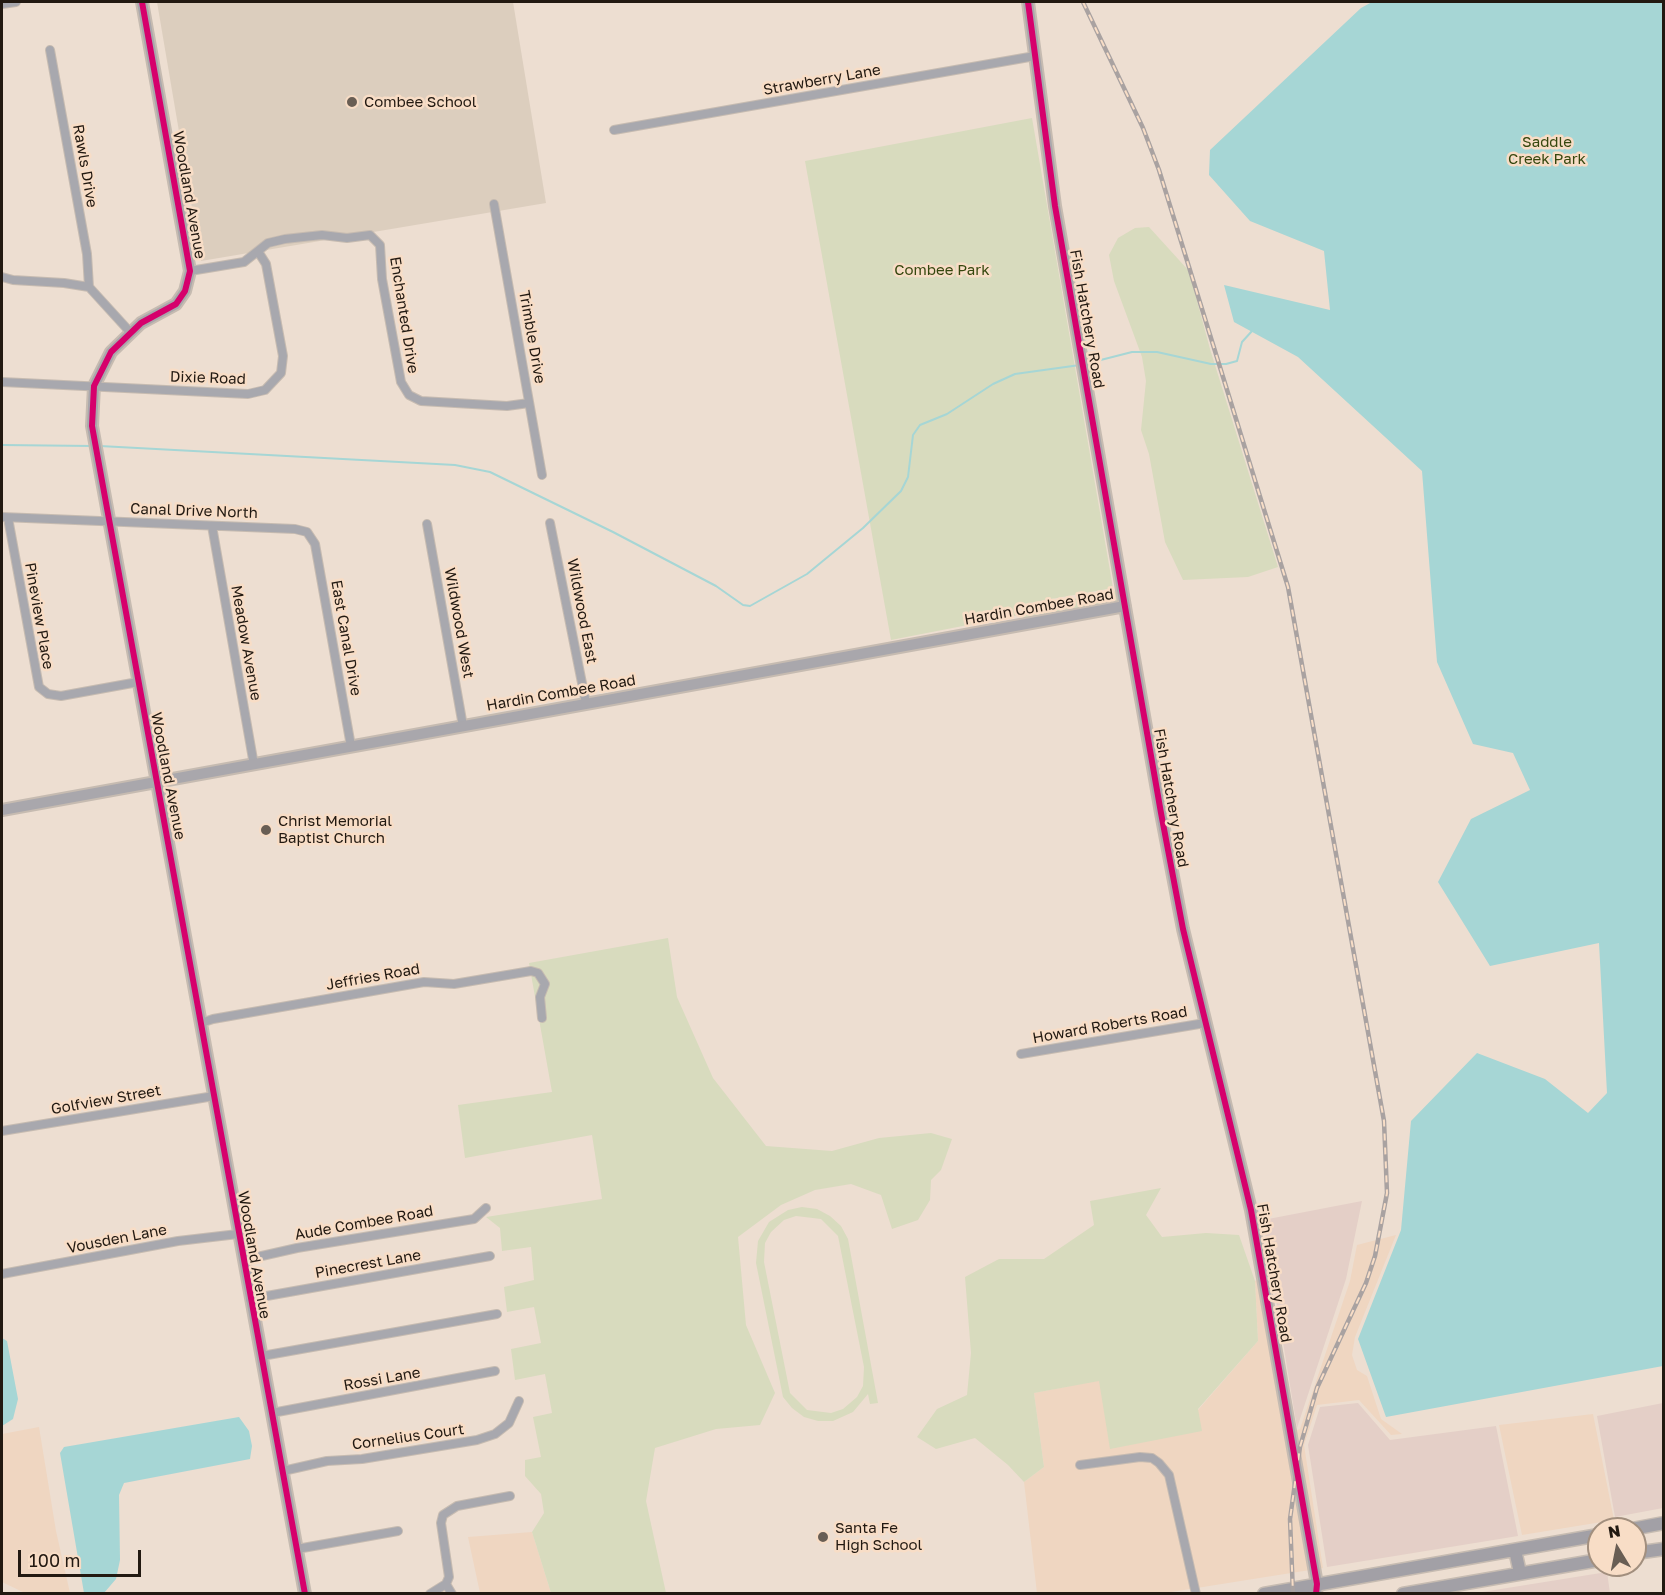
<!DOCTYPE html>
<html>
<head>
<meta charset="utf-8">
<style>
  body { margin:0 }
  #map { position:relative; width:1665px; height:1595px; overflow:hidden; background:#edded1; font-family:"Golos Text",sans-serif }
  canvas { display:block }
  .frame { position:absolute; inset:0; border:3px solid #221911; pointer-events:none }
  .north { position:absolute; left:1587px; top:1517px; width:60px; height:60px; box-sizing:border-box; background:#f8ddc6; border:2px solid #a28f7e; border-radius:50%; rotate:350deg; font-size:16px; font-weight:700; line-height:24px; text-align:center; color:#221911 }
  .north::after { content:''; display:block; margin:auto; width:21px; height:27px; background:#695e54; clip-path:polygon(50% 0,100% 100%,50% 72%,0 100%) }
  .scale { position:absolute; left:18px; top:1550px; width:123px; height:27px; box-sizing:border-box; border:3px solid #221911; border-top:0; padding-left:8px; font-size:18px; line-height:21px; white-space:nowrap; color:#221911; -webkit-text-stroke:4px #f8ddc6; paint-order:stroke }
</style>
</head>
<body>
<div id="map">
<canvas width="1665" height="1595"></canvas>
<div class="frame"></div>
<div class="north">N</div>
<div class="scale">100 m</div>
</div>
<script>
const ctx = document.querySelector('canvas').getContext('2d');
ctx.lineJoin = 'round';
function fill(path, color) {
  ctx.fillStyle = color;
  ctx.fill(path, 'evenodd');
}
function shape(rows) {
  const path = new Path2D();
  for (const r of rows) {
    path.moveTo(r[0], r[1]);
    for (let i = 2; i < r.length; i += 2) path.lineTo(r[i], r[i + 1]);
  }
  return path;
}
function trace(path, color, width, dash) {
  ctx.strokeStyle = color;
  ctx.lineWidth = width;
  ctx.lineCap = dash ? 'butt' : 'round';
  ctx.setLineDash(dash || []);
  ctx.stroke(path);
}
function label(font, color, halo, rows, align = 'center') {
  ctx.font = font + ' "Golos Text",sans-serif';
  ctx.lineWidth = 5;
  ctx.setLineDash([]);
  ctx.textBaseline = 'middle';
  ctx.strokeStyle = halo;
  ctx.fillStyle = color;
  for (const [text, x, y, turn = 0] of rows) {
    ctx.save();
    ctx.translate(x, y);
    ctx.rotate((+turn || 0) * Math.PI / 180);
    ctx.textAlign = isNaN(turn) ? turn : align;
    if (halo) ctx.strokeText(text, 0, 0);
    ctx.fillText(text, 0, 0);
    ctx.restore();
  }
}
fill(shape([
  [1396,1235,1355,1337,1352,1355,1357,1370,1367,1376,1381,1419,1402,1434,1391,1435,1359,1400,1317,1405,1304,1445,1323,1568,1318,1569,1295,1431,1300,1429,1350,1281,1357,1245],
  [1259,1279,1310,1570,1165,1593,1037,1593,1024,1482,1044,1467,1034,1393,1099,1380,1198,1410,1258,1341,1255,1281],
  [1593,1414,1614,1520,1522,1535,1499,1425],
  [39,1427,56,1531,70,1593,25,1593,2,1582,2,1434],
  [532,1532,551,1593,480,1593,468,1537]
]), '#efd6c1');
fill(shape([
  [1362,1201,1346,1279,1297,1428,1263,1220],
  [1358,1403,1390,1440,1496,1426,1518,1536,1327,1567,1308,1445,1320,1407],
  [1663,1403,1663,1508,1615,1517,1597,1416],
  [1607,1572,1610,1593,1476,1593]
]), '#e4cfc7');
fill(shape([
  [157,2,513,2,546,203,201,261]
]), '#dccebe');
fill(shape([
  [1032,118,1113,588,1018,605,1019,615,891,640,805,161],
  [1149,227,1189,271,1210,349,1278,567,1248,577,1183,580,1165,542,1149,454,1141,430,1146,381,1142,357,1114,281,1109,255,1118,238,1135,228],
  [1117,587,1120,602,897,643,1019,619,1022,616,1021,608,1114,592],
  [668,938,677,997,713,1078,766,1146,832,1151,879,1138,931,1133,952,1139,941,1170,931,1180,930,1200,918,1220,892,1229,881,1195,851,1184,815,1190,781,1205,738,1237,746,1325,775,1393,760,1425,716,1429,655,1448,646,1501,666,1593,551,1593,532,1532,544,1513,541,1494,525,1476,525,1460,541,1457,533,1417,552,1413,545,1374,515,1380,511,1349,541,1343,534,1307,507,1312,504,1287,534,1280,531,1247,502,1251,500,1228,486,1217,602,1199,592,1135,465,1158,458,1105,552,1092,529,963],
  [1161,1188,1146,1215,1162,1237,1206,1233,1239,1235,1255,1281,1258,1341,1198,1409,1202,1431,1110,1449,1099,1381,1034,1393,1044,1467,1024,1482,1008,1465,975,1438,936,1449,917,1437,937,1409,967,1395,971,1353,965,1277,999,1259,1044,1259,1094,1225,1090,1201],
  [802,1207,817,1209,830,1216,841,1226,848,1239,878,1403,870,1404,868,1394,853,1412,833,1421,818,1421,804,1417,792,1408,783,1397,756,1263,758,1241,769,1222,788,1210],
  [796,1216,821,1219,838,1236,864,1367,863,1386,857,1397,843,1409,831,1413,807,1410,790,1393,764,1262,765,1243,771,1232,784,1220]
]), '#d8dbbe');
fill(shape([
  [1372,2,1664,2,1663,1366,1386,1417,1358,1339,1401,1230,1411,1121,1477,1053,1545,1079,1588,1113,1607,1093,1599,943,1490,966,1438,882,1471,819,1530,790,1513,753,1473,744,1437,662,1422,471,1298,357,1234,322,1224,285,1330,310,1324,251,1250,221,1209,175,1210,150,1361,8],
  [2,1338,7,1341,18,1399,13,1419,2,1426],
  [239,1417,249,1431,252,1446,250,1459,124,1483,119,1495,120,1560,116,1579,104,1593,84,1593,60,1453,64,1447]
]), '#a6d6d5');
trace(shape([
  [1085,364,1132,352,1157,352,1211,364,1226,364,1237,361,1242,342,1252,331],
  [2,445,92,446],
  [100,446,455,465,490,472,613,532,716,586,743,605,750,606,807,574,863,528,901,491,908,477,913,435,920,425,947,414,993,384,1015,374,1080,365]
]), '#a6d6d5', 2);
const street = shape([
  [2,4,16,2],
  [50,50,87,254,89,287],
  [614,130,1035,56],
  [494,204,542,475],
  [190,271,244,262,268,243,285,239,322,235,347,238,370,235,380,245,382,279,401,382,409,395,421,401,507,406,529,403],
  [2,277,13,280,64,283,89,287,130,332],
  [2,382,248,394,265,390,281,373,283,356,266,264,259,253],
  [2,517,295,529,307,532,315,544,351,746],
  [8,518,39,687,48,694,61,696,138,682],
  [550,523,586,703],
  [427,524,463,726],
  [212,526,254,765],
  [201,1023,213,1019,424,982,454,984,531,971,538,973,545,984,540,997,542,1018],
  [1021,1054,1205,1023],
  [2,1131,214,1096],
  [244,1260,297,1248,474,1219,486,1208],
  [2,1274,178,1241,238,1234],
  [250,1299,490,1256],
  [262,1356,497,1314],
  [272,1413,495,1371],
  [1080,1465,1140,1457,1152,1458,1159,1463,1169,1475,1196,1594],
  [283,1471,327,1461,362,1459,477,1440,495,1434,509,1423,519,1401],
  [297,1549,398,1531],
  [430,1594,446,1584],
  [452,1594,446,1584,449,1577,441,1523,443,1515,457,1506,510,1496]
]);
const secondary = shape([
  [142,2,190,271,185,291,176,304,141,323,111,352,94,386,92,426,305,1594],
  [1028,2,1055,206,1161,813,1183,929,1251,1210,1317,1584,1316,1594],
  [2,810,1125,606]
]);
const primary = shape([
  [1632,1529,1664,1523],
  [1515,1550,1520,1573],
  [1635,1553,1664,1549],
  [1264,1594,1599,1535],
  [1403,1594,1599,1560]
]);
trace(street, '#c6bbb1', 10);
trace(secondary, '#c6bbb1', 14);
trace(primary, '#c6bbb1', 15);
trace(street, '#a8a8ae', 8);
trace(secondary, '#a9a7ac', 10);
trace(primary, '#a2a0a6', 12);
const rail = shape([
  [1083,2,1143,128,1159,170,1288,587,1384,1121,1387,1193,1375,1256,1366,1283,1317,1388,1300,1447,1290,1519,1293,1594]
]);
trace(rail, '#a9a2a1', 4.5);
trace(rail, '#f8ddc6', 2, [7]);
trace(shape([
  [142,2,190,271,185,291,176,304,141,323,111,352,94,386,92,426,305,1594],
  [1028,2,1055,206,1161,813,1183,929,1251,1210,1317,1584,1316,1594]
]), '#d6006c', 6);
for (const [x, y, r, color] of [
  [352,102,6,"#695e54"],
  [266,830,6,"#695e54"],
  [823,1537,6,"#695e54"]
]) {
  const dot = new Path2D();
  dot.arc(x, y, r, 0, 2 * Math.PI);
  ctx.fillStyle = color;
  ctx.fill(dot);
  trace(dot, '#f8ddc6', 2);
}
label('15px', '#221911', '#f8ddc6', [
  ["Strawberry Lane",822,80,-10],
  ["Rawls Drive",85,166,80],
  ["Woodland Avenue",189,195,80],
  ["Enchanted Drive",404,315,81],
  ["Fish Hatchery Road",1087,319,80],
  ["Trimble Drive",532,337,80],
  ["Dixie Road",208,378,2],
  ["Canal Drive North",194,511,2],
  ["Hardin Combee Road",1039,607,-10],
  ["Wildwood East",582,611,79],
  ["Pineview Place",39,616,80],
  ["Wildwood West",459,623,80],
  ["East Canal Drive",346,638,80],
  ["Meadow Avenue",246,643,80],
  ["Hardin Combee Road",561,693,-10],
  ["Woodland Avenue",168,776,79],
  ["Fish Hatchery Road",1171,798,80],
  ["Jeffries Road",373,977,-10],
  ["Howard Roberts Road",1110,1025,-10],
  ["Golfview Street",106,1100,-10],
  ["Aude Combee Road",364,1223,-10],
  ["Vousden Lane",117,1239,-11],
  ["Woodland Avenue",254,1255,80],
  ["Pinecrest Lane",368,1264,-10],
  ["Fish Hatchery Road",1274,1273,80],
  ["Rossi Lane",382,1379,-10],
  ["Cornelius Court",408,1437,-8]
]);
label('15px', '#221911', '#f8ddc6', [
  ["Combee School",364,102],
  ["Christ Memorial",278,821],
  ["Baptist Church",278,838],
  ["Santa Fe",835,1528],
  ["High School",835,1545]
], 'left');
label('15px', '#35470e', '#f8ddc6', [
  ["Saddle",1547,142],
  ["Creek Park",1547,159],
  ["Combee Park",942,270]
]);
</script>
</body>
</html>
